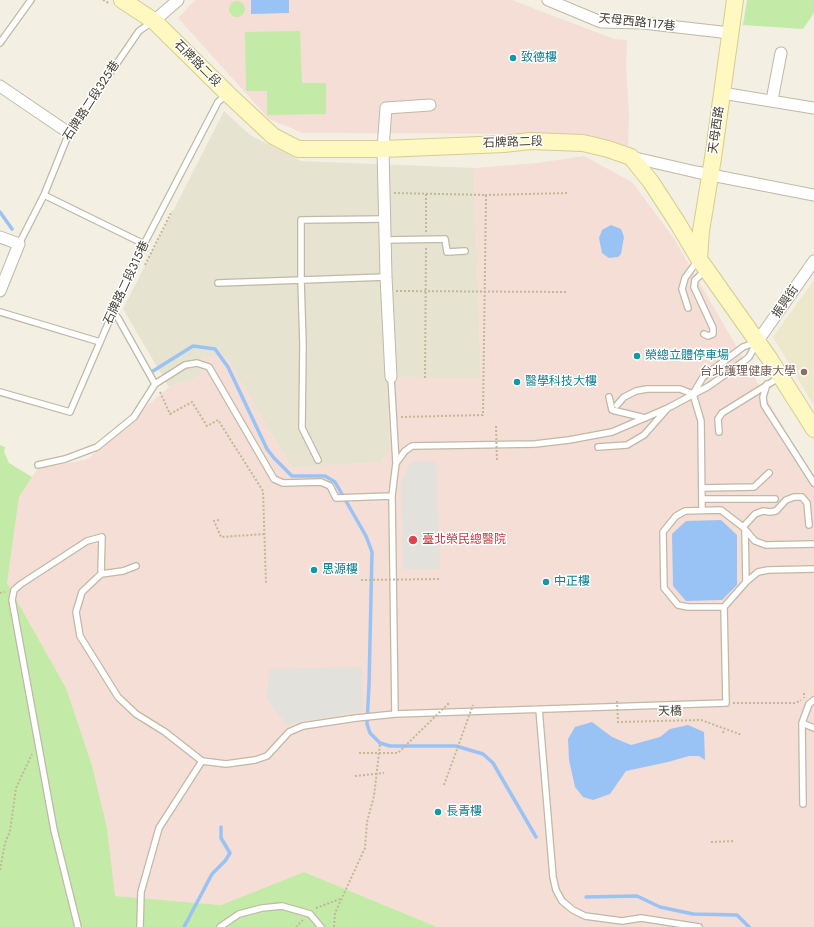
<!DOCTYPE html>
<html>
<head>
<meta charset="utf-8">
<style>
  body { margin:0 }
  canvas { display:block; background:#f3f0e3 }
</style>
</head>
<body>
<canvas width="814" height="927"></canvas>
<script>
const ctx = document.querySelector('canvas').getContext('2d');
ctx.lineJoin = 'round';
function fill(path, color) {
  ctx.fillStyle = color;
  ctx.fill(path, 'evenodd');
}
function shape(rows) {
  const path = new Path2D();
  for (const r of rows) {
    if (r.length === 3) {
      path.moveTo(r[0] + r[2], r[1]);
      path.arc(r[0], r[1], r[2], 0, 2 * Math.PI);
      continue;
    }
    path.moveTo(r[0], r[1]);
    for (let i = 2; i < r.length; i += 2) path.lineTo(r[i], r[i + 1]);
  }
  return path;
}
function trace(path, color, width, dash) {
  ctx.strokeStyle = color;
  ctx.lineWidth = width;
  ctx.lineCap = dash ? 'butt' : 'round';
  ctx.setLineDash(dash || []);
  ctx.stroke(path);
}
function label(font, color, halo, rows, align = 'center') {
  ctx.font = font + ' Jost,"Noto Sans TC",sans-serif';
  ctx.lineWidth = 3;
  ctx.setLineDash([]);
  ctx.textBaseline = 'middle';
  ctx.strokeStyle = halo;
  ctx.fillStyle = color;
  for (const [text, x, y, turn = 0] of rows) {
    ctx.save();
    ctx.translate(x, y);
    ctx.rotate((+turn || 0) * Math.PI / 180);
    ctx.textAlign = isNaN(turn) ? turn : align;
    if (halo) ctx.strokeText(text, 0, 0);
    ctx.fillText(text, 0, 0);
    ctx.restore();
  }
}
fill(shape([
  [224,111,250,135,301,161,474,168,481,379,391,377,387,380,390,450,381,462,292,468,226,357,200,376,169,387,123,309]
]), '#e7e3d1');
fill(shape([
  [814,280,814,406,773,337]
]), '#ede8cc');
fill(shape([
  [195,0,512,0,614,39,627,40,626,65,629,116,628,146,597,137,565,134,303,133,269,119,178,18],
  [584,156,632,182,673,237,814,480,814,927,437,927,304,872,221,905,114,896,107,828,92,765,66,688,7,583,19,497,37,469,88,459,134,417,169,387,200,376,202,356,226,357,292,468,381,462,390,450,387,380,391,377,481,378,474,168,537,163]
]), '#f5ded5');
fill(shape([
  [747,0,814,0,814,13,803,29,743,25],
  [237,9,8],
  [300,31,302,83,326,83,326,114,267,115,267,91,246,91,245,32],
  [0,445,5,447,4,452,9,463,32,477,19,497,7,583,66,688,92,765,107,828,115,896,221,905,304,872,437,927,0,927]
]), '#c4eaa8');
fill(shape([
  [436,461,440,569,403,569,401,482,411,462],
  [362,667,363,711,292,723,288,726,267,699,269,669]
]), '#e3e1dc');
fill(shape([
  [251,0,289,0,289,13,251,14],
  [611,225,621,229,624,237,621,254,618,257,609,258,602,253,599,238,602,230],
  [721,520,737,535,737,585,722,600,686,601,673,586,672,534,686,521],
  [592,722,612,737,631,745,660,737,670,729,688,725,704,732,705,760,699,756,689,756,668,762,626,771,610,794,593,800,583,797,575,787,569,760,568,739,575,727]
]), '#9ac3f5');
trace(shape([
  [0,212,12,229],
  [153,371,193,346,215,349,228,367,267,449,274,458,292,476,325,476,335,482,366,536,372,552,369,685,367,724,370,733,380,743,390,746,456,746,483,754,493,763,536,837],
  [586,897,637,896,660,907,693,914,737,915,749,927],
  [184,927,212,874,225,861,230,853,221,838,221,827]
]), '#9ac3f5', 3.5);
const lane = shape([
  [0,43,31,0],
  [44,195,144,244],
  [386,240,445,239,447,252,465,251],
  [19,244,44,195,69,133,139,31,152,22],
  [218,283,386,277],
  [688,308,682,289,685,278,698,260],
  [0,312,100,342],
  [113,312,118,318,155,384,185,365,197,363,209,367,274,479,283,483,321,482,330,486,336,498,392,496],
  [704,334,708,336,713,334,713,328,694,287,695,280,706,270],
  [391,377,396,463],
  [767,384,763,397,764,405,814,483],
  [0,392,70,412,113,312,144,244,218,102,227,94],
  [609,397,612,410,645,418],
  [617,405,624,397,636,391,647,389,680,389,693,394],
  [719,432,718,419,722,413,780,377],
  [598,447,627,445,644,435,666,410],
  [318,460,302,428,303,344,301,281,301,220,385,219],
  [38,465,65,459,97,447,134,417,155,384],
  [702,488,754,487,769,473],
  [702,499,775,499],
  [702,510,701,421,693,394,703,377,743,347,757,342],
  [743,527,755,514,763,511,770,512,776,511,786,500,794,497,802,497,807,503,809,525],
  [745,530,746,582],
  [101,574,123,571,136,566],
  [724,607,688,607,678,605,664,588,663,532,676,516,685,511,721,510,743,527,755,541,766,545,814,544],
  [539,709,553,877,556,890,562,901,573,910,585,916,622,921,641,918,699,927],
  [395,714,392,496,396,463,405,451,412,446,535,444,569,440,612,432,668,408,709,386,744,361,749,357,756,344],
  [802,723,814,728],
  [803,804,802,723,809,704,814,700],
  [78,927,54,830,12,600,14,590,21,584,87,541,102,537,101,574,82,592,76,612,80,636,118,697,136,714,165,732,202,761,226,764,255,760,267,756,289,732,303,726,356,718,395,714,726,703,724,607,746,582,758,572,768,570,814,569],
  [140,927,141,892,159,828,202,761],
  [220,927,239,914,262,908,282,906,310,914,321,927]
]);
const street = shape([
  [548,0,601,22,643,23,730,33],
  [154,21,178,0],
  [0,86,69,133],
  [722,93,814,108],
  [772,100,781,53],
  [631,157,696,172,814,195],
  [0,237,19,244,0,291],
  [757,342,814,261],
  [391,377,386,277,383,149,386,108,430,105]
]);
const secondary = shape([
  [122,0,154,21,227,93,273,136,298,149,383,149,504,144,530,141,583,143,608,149,631,157,651,182,677,222,699,259,769,358,814,429],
  [699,259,701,231,713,158,735,0]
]);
trace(lane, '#bfb9a5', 8);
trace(street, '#bfb9a5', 13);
trace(secondary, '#d6cd8f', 18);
trace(shape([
  [103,0,110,4],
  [394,193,486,195,483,415,400,417],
  [426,194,426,232],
  [485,195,569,193],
  [145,265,172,211],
  [396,291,568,292],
  [425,378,426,247],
  [160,392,170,414,192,402,207,426,218,420,263,491,266,584],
  [219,520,214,521,221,537,265,534],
  [0,593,5,592],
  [804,693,804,698],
  [733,703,796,703,801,700],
  [723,733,724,729],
  [711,842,734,841],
  [0,870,5,843,10,831,16,788,32,754],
  [316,908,340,899],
  [296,927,303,920],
  [334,927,335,913,365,848,367,822,374,796,380,744]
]), '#c1b895', 2, [2, 2]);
trace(lane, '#fff', 5.5);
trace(street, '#fff', 11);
trace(secondary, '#fff8c1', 16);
trace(shape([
  [496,426,497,462],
  [361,580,441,579],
  [617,701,618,722,701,720,742,735],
  [359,753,398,753,449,703],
  [355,776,384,773],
  [444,785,473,705]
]), '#c1b895', 2, [2, 2]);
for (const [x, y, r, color] of [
  [513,58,4,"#0f9aa8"],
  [637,356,4,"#0f9aa8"],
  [804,372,4,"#8d6e63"],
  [517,382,4,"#0f9aa8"],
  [413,540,5,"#e0444e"],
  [314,570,4,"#0f9aa8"],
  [546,582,4,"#0f9aa8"],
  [438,812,4,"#0f9aa8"]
]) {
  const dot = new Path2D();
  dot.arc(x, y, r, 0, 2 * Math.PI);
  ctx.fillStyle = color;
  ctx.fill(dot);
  trace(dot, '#fff', 1.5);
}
label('12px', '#454033', '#fff', [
  ["天母西路117巷",637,23,6],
  ["石牌路二段",197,64,45],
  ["石牌路二段325巷",92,101,-57],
  ["天母西路",717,130,-82],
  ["石牌路二段",513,143,-2],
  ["石牌路二段315巷",127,283,-65],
  ["振興街",786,302,-56],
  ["天橋",670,712,-1]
]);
label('12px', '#0d838f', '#fff', [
  ["致德樓",521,58],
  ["榮總立體停車場",645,356],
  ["醫學科技大樓",525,382],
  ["思源樓",322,570],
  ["中正樓",554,582],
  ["長青樓",446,812]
], 'left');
label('12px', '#785e54', '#fff', [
  ["台北護理健康大學",796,372]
], 'right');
label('12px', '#be3a42', '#fff', [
  ["臺北榮民總醫院",422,540]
], 'left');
</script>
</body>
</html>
